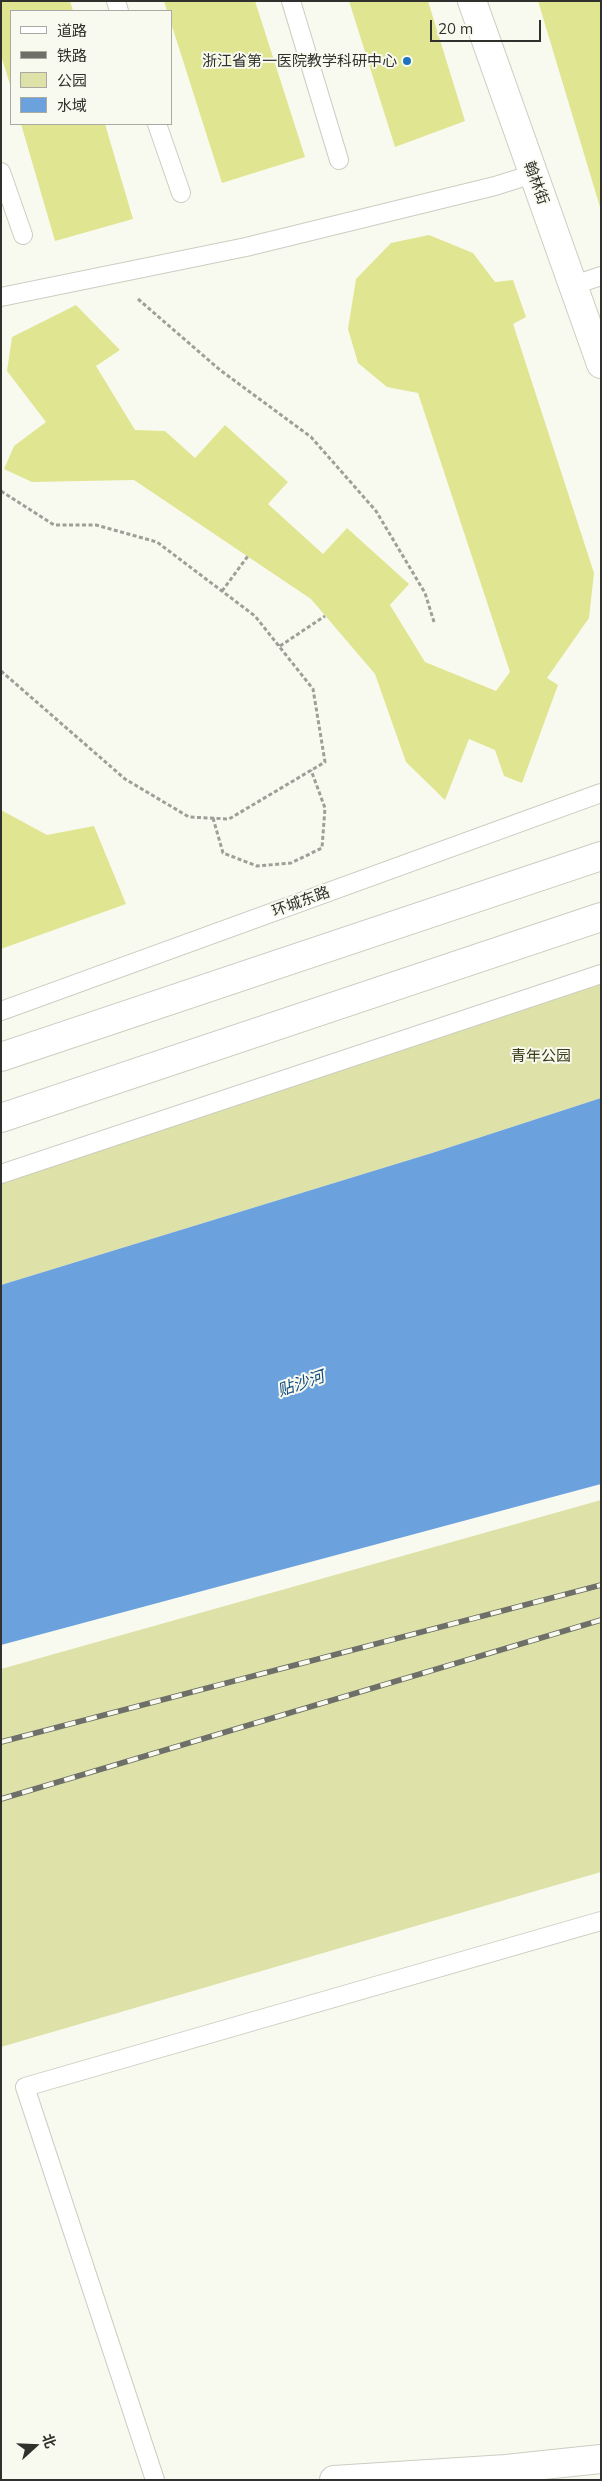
<!DOCTYPE html>
<html>
<head>
<meta charset="utf-8">
<style>
  body { margin:0 }
  #map { position:relative; width:602px; height:2481px; overflow:hidden; background:#f9faef; font-family:Mulish,"Noto Sans SC",sans-serif }
  canvas { display:block }
  .frame { position:absolute; inset:0; border:2px solid #30312c; pointer-events:none }
  .legend { position:absolute; left:10px; top:10px; width:162px; height:115px; box-sizing:border-box; background:#f9faef; border:1px solid #a9aaa1; margin:0; padding:6px 9px; list-style:none; font-size:15px; color:#30312c }
  .legend li { display:flex; align-items:center; gap:10px; height:25px }
  .legend b { width:25px; border:1px solid #a9aaa1 }
  .north { position:absolute; left:10px; top:2421px; width:50px; height:50px; -webkit-text-stroke:4px #f9faef; paint-order:stroke; rotate:70deg; font-size:14px; font-weight:700; line-height:20px; text-align:center; color:#30312c }
  .north::after { content:''; display:block; margin:auto; width:18px; height:22px; background:#30312c; clip-path:polygon(50% 0,100% 100%,50% 72%,0 100%) }
  .scale { position:absolute; left:430px; top:20px; width:111px; height:22px; box-sizing:border-box; border:2px solid #30312c; border-top:0; padding-left:6px; font-size:15px; line-height:18px; white-space:nowrap; color:#30312c; -webkit-text-stroke:4px #f9faef; paint-order:stroke }
</style>
</head>
<body>
<div id="map">
<canvas width="602" height="2481"></canvas>
<div class="frame"></div>
<ul class="legend">
<li><b style="height:6px;background:#fff"></b>道路</li>
<li><b style="height:6px;background:#6e6f68"></b>铁路</li>
<li><b style="height:14px;background:#dee2a9"></b>公园</li>
<li><b style="height:14px;background:#6ba2de"></b>水域</li>
</ul>
<div class="north">北</div>
<div class="scale">20 m</div>
</div>
<script>
const ctx = document.querySelector('canvas').getContext('2d');
ctx.lineJoin = 'round';
function fill(path, color) {
  ctx.fillStyle = color;
  ctx.fill(path, 'evenodd');
}
function shape(rows) {
  const path = new Path2D();
  for (const r of rows) {
    path.moveTo(r[0], r[1]);
    for (let i = 2; i < r.length; i += 2) path.lineTo(r[i], r[i + 1]);
  }
  return path;
}
function trace(path, color, width, dash) {
  ctx.strokeStyle = color;
  ctx.lineWidth = width;
  ctx.lineCap = dash ? 'butt' : 'round';
  ctx.setLineDash(dash || []);
  ctx.stroke(path);
}
function label(font, color, halo, rows, align = 'center') {
  ctx.font = font + ' Mulish,"Noto Sans SC",sans-serif';
  ctx.lineWidth = 4;
  ctx.setLineDash([]);
  ctx.textBaseline = 'middle';
  ctx.strokeStyle = halo;
  ctx.fillStyle = color;
  for (const [text, x, y, turn = 0] of rows) {
    ctx.save();
    ctx.translate(x, y);
    ctx.rotate((+turn || 0) * Math.PI / 180);
    ctx.textAlign = isNaN(turn) ? turn : align;
    if (halo) ctx.strokeText(text, 0, 0);
    ctx.fillText(text, 0, 0);
    ctx.restore();
  }
}
fill(shape([
  [601,974,601,1098,432,1153,1,1285,1,1175],
  [601,1500,601,1872,1,2047,1,1669]
]), '#dee2a9');
fill(shape([
  [601,1098,601,1484,1,1645,1,1285,432,1153]
]), '#6ba2de');
fill(shape([
  [1,1,70,1,73,11,11,11,11,88,1,55],
  [164,1,255,1,305,157,222,183,171,23,171,11,167,11],
  [349,1,428,1,465,121,395,147],
  [538,1,601,1,601,207,600,207],
  [21,124,105,124,133,219,55,241],
  [429,235,473,253,495,282,513,280,526,317,513,324,594,573,589,618,547,678,558,685,522,783,504,776,495,750,469,739,445,800,406,762,375,674,311,599,134,480,32,482,4,469,14,446,46,422,7,371,12,337,76,305,120,350,96,366,135,430,165,431,195,458,225,425,288,482,268,504,323,554,347,528,409,584,390,605,425,662,496,691,510,672,418,393,387,387,358,363,348,329,356,279,391,243],
  [1,810,47,835,94,826,126,904,1,949]
]), '#e0e592');
const service = shape([
  [116,1,119,11],
  [291,1,339,160],
  [157,124,181,193],
  [1,172,23,235],
  [574,285,601,276],
  [1,297,246,247,495,186,533,174],
  [1,1011,601,793],
  [1,1174,601,974],
  [155,2480,25,2087,601,1921]
]);
const minor = shape([
  [472,1,601,364]
]);
const secondary = shape([
  [334,2480,506,2469,601,2459]
]);
const primary = shape([
  [1,1057,601,856],
  [1,1118,601,917]
]);
trace(service, '#cccdc2', 20);
trace(minor, '#cccdc2', 30);
trace(secondary, '#cccdc2', 30);
trace(primary, '#cccdc2', 30);
trace(shape([
  [138,299,220,370,311,437,376,511,425,593,434,622],
  [1,491,54,525,96,525,157,542,255,616,313,689,325,762,229,819,189,817,125,779,1,671],
  [222,591,248,556],
  [280,646,325,616],
  [213,818,223,853,257,866,291,863,322,848,325,808,311,770]
]), '#9e9f97', 3, [4, 2.5]);
trace(service, '#fff', 18);
trace(minor, '#fff', 28);
trace(secondary, '#fff', 28);
trace(primary, '#fff', 28);
const rail = shape([
  [1,1742,601,1585],
  [1,1799,601,1620]
]);
trace(rail, '#6e6f68', 5.5);
trace(rail, '#f9faef', 4, [11]);
for (const [x, y, r, color] of [
  [407,61,5,"#1e73c1"]
]) {
  const dot = new Path2D();
  dot.arc(x, y, r, 0, 2 * Math.PI);
  ctx.fillStyle = color;
  ctx.fill(dot);
  trace(dot, '#f9faef', 2);
}
label('15px', '#30312c', '#f9faef', [
  ["浙江省第一医院教学科研中心",397,61]
], 'right');
label('15px', '#30312c', '#f9faef', [
  ["翰林街",536,183,70],
  ["环城东路",301,902,-20]
]);
label('15px', '#393a17', '#f9faef', [
  ["青年公园",541,1056]
]);
label('italic 16px', '#0e4a81', '#f9faef', [
  ["贴沙河",301,1384,-19]
]);
</script>
</body>
</html>
